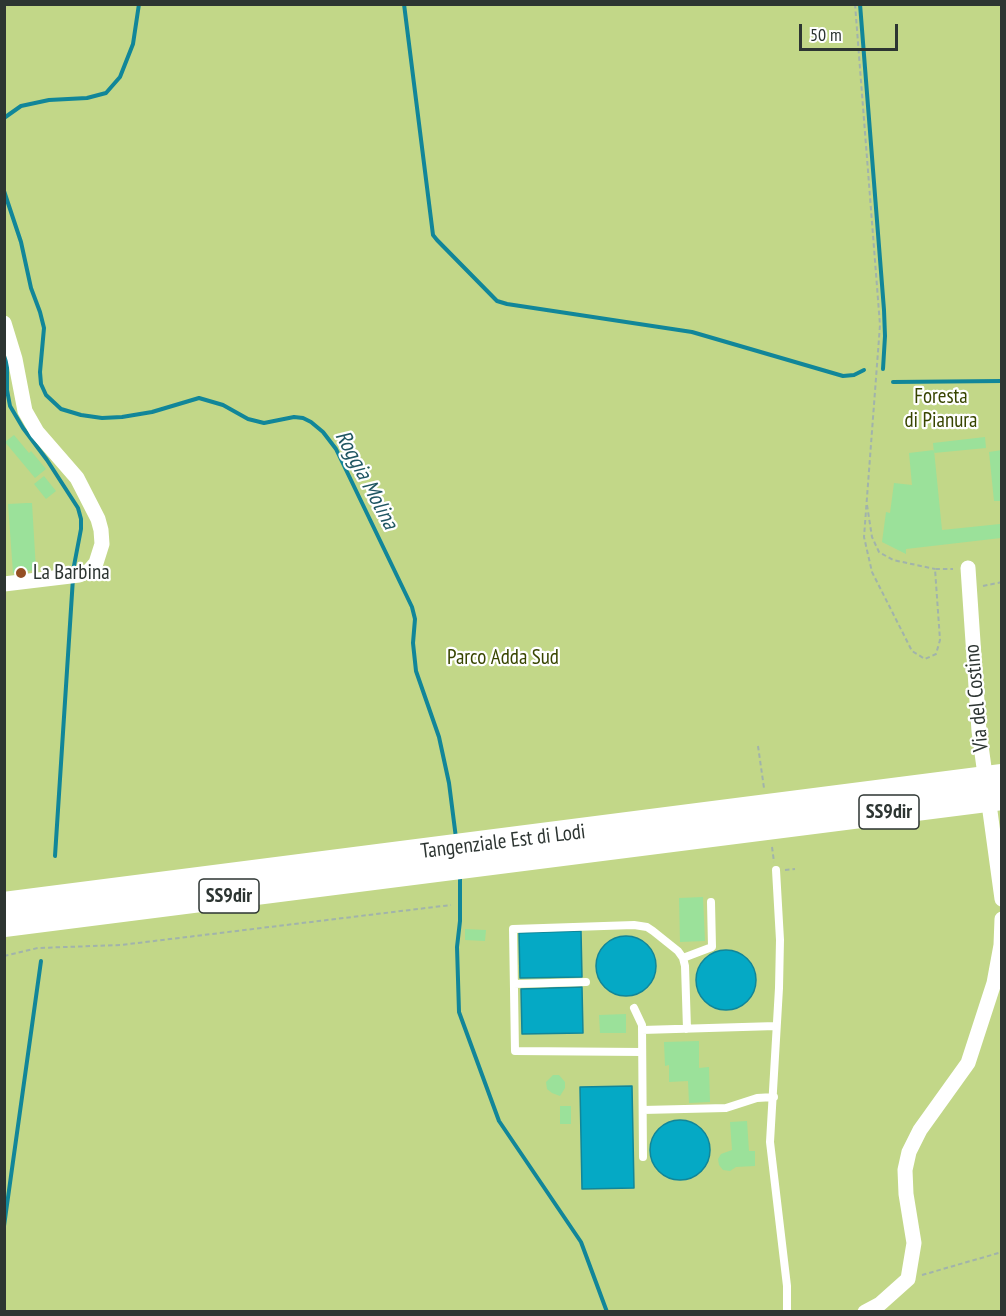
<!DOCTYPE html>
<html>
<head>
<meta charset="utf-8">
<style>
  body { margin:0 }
  #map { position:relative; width:1006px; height:1316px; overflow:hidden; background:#e4fbf1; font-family:"PT Sans Narrow",sans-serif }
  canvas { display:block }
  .frame { position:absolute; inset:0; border:6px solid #2d3532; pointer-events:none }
  .scale { position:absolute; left:799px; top:24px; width:99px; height:27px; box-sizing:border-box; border:3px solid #2d3532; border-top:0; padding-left:8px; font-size:18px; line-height:21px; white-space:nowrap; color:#2d3532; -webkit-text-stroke:4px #fff; paint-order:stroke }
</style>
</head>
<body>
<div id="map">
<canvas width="1006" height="1316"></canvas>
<div class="frame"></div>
<div class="scale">50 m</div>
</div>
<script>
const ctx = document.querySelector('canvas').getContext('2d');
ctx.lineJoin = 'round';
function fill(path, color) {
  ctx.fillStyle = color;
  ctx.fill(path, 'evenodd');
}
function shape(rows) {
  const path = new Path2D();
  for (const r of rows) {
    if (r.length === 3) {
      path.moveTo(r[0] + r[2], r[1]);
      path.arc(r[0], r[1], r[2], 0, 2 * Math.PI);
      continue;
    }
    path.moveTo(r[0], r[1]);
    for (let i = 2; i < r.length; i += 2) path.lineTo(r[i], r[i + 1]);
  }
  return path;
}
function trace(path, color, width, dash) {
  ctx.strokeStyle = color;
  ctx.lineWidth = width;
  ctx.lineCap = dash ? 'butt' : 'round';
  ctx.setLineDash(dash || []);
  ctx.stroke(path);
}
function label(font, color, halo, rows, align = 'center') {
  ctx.font = font + ' "PT Sans Narrow",sans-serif';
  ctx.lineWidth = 4.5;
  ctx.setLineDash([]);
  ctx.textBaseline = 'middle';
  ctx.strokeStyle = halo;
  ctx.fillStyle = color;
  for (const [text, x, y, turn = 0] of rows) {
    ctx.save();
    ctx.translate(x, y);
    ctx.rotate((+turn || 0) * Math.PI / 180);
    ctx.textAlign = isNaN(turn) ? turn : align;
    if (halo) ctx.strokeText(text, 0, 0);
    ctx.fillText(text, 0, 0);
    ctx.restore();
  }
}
fill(shape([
  [5,5,1001,5,1001,1311,5,1312]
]), '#c2d788');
const water = shape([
  [581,931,582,977,520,978,519,933,581,931],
  [626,966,30],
  [726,980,30],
  [582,987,583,1033,522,1034,521,989,582,987],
  [632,1086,634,1188,582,1189,580,1087,632,1086],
  [680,1150,30]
]);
fill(water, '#05a9c5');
trace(water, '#118699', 1.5);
trace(shape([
  [404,4,433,235,437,240,497,301,507,304,692,332,843,376,854,375,864,370],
  [860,4,884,310,885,336,883,369],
  [4,118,21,106,49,100,87,98,106,93,120,77,133,44,139,4],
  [4,191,21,242,31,288,40,312,44,328,40,372,41,384,46,395,61,409,81,415,102,418,122,417,152,412,199,398,223,405,248,419,264,423,294,417,303,418,311,422,323,432,336,449,412,607,415,619,413,643,416,671,439,737,449,783,456,838],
  [7,358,7,390,10,406,23,428,47,460,78,508,81,519,81,529,73,571],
  [893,382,1002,381],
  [55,856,73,578],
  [460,875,460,921,457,947,459,1012,499,1121,581,1242,607,1312],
  [4,1226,41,961]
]), '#118699', 4);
fill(shape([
  [14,435,29,453,31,451,46,469,35,478,5,442],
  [985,437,986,448,934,453,933,443],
  [934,450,942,530,1000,524,1001,538,906,549,906,554,882,542,886,512,890,513,894,483,912,485,909,453],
  [1002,450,1002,501,994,501,989,452],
  [44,476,56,491,46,499,34,484],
  [27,503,32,503,36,570,13,573,8,504],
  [703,897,705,941,680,942,679,898],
  [465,929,486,930,485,941,465,940],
  [626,1014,626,1033,600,1033,599,1015],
  [699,1041,699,1068,709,1067,710,1102,689,1103,688,1081,669,1082,669,1065,665,1066,664,1042],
  [553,1075,559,1075,565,1082,565,1088,560,1096,552,1093,547,1089,546,1082],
  [560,1106,571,1106,571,1124,560,1124],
  [747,1121,749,1151,755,1151,755,1166,736,1167,730,1171,723,1170,719,1165,718,1159,721,1154,732,1150,730,1122]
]), '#9be19a');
trace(shape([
  [855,4,880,325,864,537,872,572,912,651,925,659,936,654,940,640,935,569,953,569],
  [867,505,872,537,879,552,893,560,935,569],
  [983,586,1002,582],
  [758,746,764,788],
  [772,847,774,862],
  [785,870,795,869],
  [4,956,38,948,121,945,451,905],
  [922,1275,1002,1252]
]), '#a1b3ab', 2, [4.5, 3]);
trace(shape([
  [776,870,780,940,779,988,770,1142,787,1286,787,1312],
  [683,958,712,947,711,902],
  [514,984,586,982],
  [634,1008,642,1025,643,1157],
  [642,1030,776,1026],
  [642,1052,515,1051,513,929,634,925,647,927,653,931,678,951,683,958,685,966,687,1029],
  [643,1110,726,1108,757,1098,774,1097]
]), '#fff', 8);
trace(shape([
  [4,323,15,359,25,411,37,432,77,478,98,519,101,530,102,544,96,563,89,571,79,575,4,584],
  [968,568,979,731,1002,899],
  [865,1312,880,1304,908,1279,914,1243,906,1194,905,1170,909,1152,920,1130,968,1063,994,983,1001,945,1002,919]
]), '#fff', 15);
trace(shape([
  [4,905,1002,777],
  [4,924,1002,797]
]), '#fff', 26);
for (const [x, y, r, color] of [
  [21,573,6,"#944f24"]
]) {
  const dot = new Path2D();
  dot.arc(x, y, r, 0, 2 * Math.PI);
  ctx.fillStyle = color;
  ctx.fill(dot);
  trace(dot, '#fff', 2);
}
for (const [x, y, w] of [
  [889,812,60],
  [229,896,60]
]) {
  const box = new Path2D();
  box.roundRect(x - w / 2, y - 17, w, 34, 4.5);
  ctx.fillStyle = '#fff';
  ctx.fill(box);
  trace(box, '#2d3532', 1.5);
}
label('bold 20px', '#2d3532', null, [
  ["SS9dir",889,812],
  ["SS9dir",229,896]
]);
label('21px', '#384500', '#fff', [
  ["Foresta",941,397],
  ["di Pianura",941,421],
  ["Parco Adda Sud",503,658]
]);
label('21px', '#2d3532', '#fff', [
  ["La Barbina",33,573]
], 'left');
label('21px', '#2d3532', '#fff', [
  ["Via del Costino",977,698,-95],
  ["Tangenziale Est di Lodi",503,842,-7]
]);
label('italic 22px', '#205662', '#fff', [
  ["Roggia Molina",366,480,62]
]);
</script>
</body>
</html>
